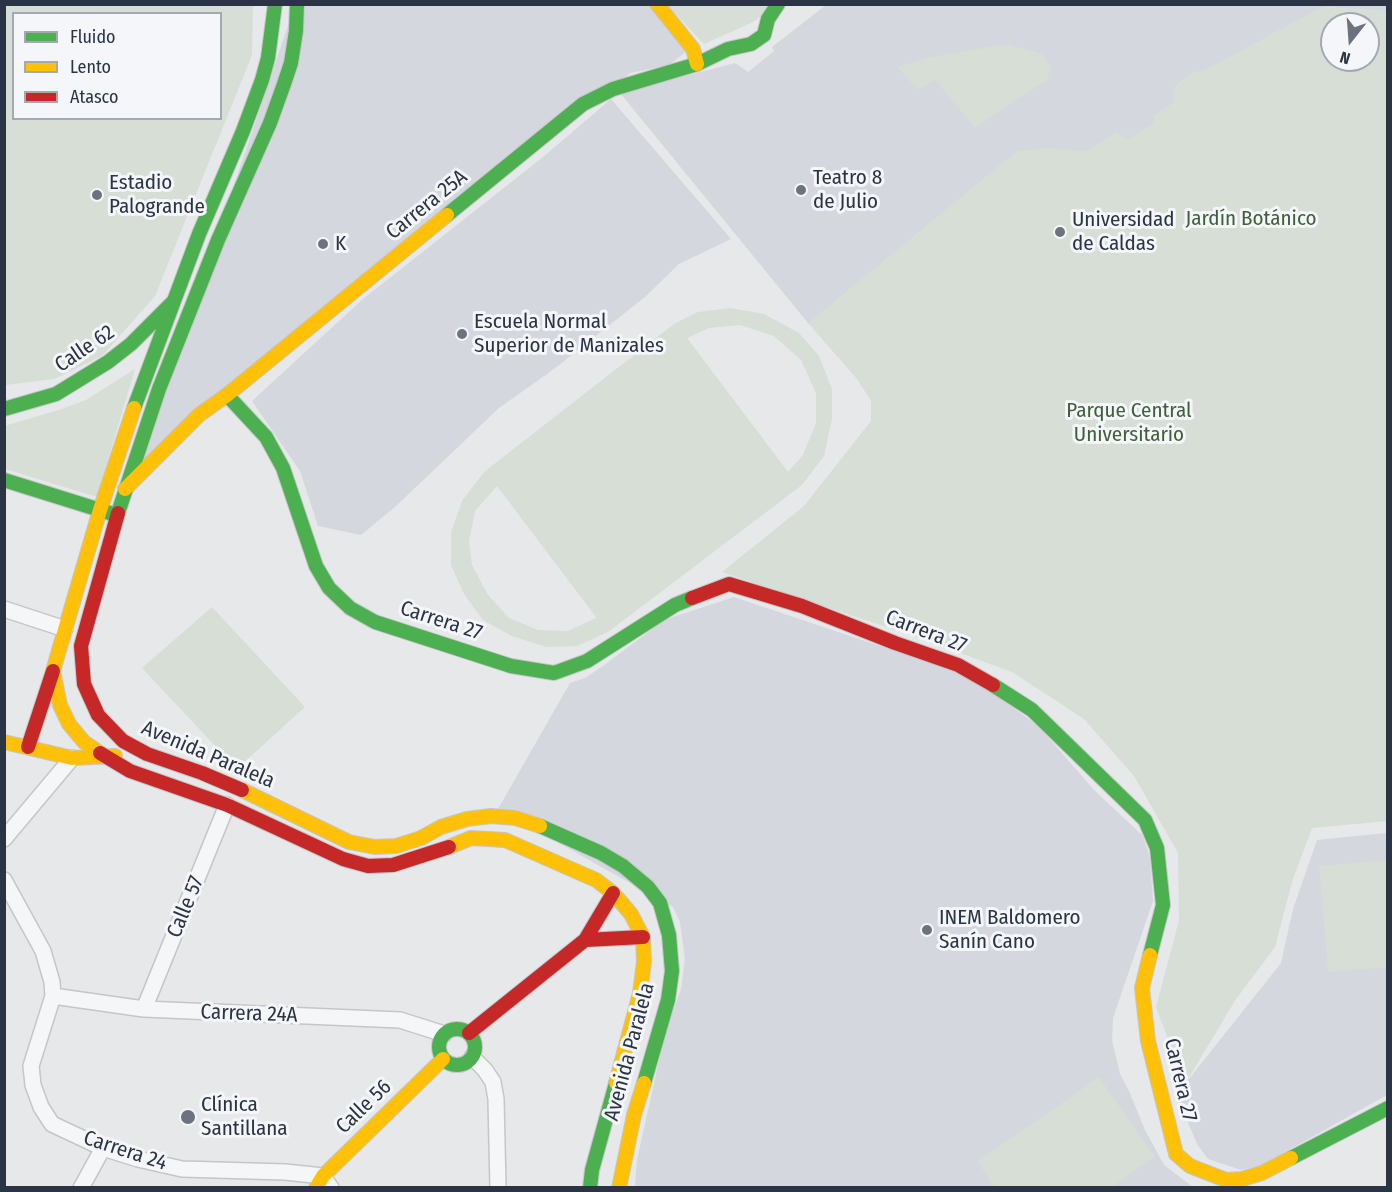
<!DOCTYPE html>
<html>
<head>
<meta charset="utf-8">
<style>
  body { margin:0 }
  #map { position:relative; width:1392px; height:1192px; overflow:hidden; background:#e6e8ea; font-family:"Fira Sans Condensed",sans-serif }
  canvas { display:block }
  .frame { position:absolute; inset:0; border:6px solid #2b3445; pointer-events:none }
  .legend { position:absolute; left:12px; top:12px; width:210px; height:108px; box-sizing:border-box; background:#f4f6f9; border:2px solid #a4a8b1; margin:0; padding:8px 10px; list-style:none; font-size:18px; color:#2b3445 }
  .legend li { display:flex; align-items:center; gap:12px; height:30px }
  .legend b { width:30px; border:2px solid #a4a8b1 }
  .north { position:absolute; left:1320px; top:12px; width:60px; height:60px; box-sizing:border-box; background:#f4f6f9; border:2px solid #a4a8b1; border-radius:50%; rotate:197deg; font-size:16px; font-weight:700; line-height:24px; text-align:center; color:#2b3445 }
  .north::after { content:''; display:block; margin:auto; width:21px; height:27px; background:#6c737f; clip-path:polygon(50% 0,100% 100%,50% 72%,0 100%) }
</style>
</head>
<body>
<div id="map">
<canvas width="1392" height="1192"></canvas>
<div class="frame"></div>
<ul class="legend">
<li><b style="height:8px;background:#4caf50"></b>Fluido</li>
<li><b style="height:8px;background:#ffc107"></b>Lento</li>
<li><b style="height:8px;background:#c62828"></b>Atasco</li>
</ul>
<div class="north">N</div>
</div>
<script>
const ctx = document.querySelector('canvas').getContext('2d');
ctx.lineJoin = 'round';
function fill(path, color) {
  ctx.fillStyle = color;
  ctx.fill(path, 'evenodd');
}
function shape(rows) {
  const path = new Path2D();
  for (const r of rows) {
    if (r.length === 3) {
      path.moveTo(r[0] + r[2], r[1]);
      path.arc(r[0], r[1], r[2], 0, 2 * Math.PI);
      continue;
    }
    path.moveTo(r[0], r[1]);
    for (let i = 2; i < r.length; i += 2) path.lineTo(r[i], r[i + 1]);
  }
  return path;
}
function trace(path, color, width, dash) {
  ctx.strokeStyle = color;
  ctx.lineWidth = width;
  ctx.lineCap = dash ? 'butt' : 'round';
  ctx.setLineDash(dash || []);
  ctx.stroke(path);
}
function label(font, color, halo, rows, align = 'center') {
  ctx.font = font + ' "Fira Sans Condensed",sans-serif';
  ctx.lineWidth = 6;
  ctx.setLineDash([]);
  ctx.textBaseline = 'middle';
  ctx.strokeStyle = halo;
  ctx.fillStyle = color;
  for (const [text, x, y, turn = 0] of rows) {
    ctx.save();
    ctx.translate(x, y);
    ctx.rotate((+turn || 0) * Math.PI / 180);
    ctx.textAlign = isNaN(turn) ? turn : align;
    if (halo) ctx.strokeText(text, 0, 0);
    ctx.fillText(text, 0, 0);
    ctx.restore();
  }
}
fill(shape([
  [295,5,649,5,687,51,669,65,630,73,139,466],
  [826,5,1387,5,1387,11,1323,7,1332,60,883,395,808,323,620,93,735,63,748,72,774,51,772,47],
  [611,99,731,239,679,264,645,297,554,369,499,408,396,506,361,535,318,526,300,471,252,401,363,299,543,157],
  [734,597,975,678,1040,728,1094,790,1143,836,1150,858,1153,901,1113,1018,1112,1040,1120,1074,1129,1091,1145,1130,1164,1165,1193,1187,635,1187,637,1160,665,1034,681,989,685,959,680,922,673,907,498,809,570,683,585,678,603,666,664,620],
  [1387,833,1387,1095,1262,1165,1241,1170,1208,1159,1197,1144,1180,1103,1185,1084,1281,963,1293,909,1317,840]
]), '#d4d7dd');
fill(shape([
  [253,4,252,55,155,296,102,356,54,379,5,385,4,5],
  [14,14,220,14,220,118,14,118],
  [667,5,767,5,761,16,753,22,704,44],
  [1322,7,1387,11,1387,821,1312,828,1292,882,1275,947,1236,999,1185,1084,1156,1007,1179,920,1178,853,1134,776,1084,719,1012,672,922,639,722,572,804,506,871,421,871,401,857,379,808,323,1017,151,1046,148,1087,151,1117,132,1128,139,1153,124,1154,115,1173,103,1174,87,1191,73,1205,70],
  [1332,24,1368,24,1368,60,1332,60],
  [1007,44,1042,54,1051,67,1047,81,1020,97,975,128,935,80,918,90,897,67,930,57],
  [730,308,764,314,799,333,819,356,832,389,832,419,824,456,802,485,608,632,577,646,546,647,512,636,483,620,464,594,451,565,451,532,462,501,484,472,674,324,698,312],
  [740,325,774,336,801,360,816,393,816,423,803,455,788,472,687,338,709,328],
  [497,486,596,617,596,618,568,631,538,630,509,618,488,595,472,565,469,541,475,511],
  [135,369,97,497,5,469,4,426,62,409,86,400],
  [212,607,305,707,242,764,235,767,142,668],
  [1387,860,1387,967,1328,972,1319,866],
  [1099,1077,1155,1157,1112,1187,995,1187,977,1162]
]), '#d6ded6');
const street = shape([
  [4,609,65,629],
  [4,839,72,758],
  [4,880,43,951,52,982,53,996,31,1066,33,1085,41,1107,52,1124,103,1148,138,1159,182,1169,285,1172,323,1176,331,1188],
  [53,996,144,1009,400,1020,444,1034],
  [144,1009,227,805],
  [472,1057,485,1070,493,1082,496,1099,498,1188],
  [81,1188,103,1148]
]);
const fast = shape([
  [447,215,583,104,613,89,697,64,728,49,751,44,764,35,768,19,778,4],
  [227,395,266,437,283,468,316,566,329,588,350,608,375,622,511,666,554,673,587,661,675,605,692,598],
  [134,408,199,234,243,131,262,80,268,58,275,4],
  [4,409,56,394,108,362,131,344,173,302],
  [4,480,116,515],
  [118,513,159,389,218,240,270,123,284,84,291,63,296,31,297,4],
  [993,685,1032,710,1145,820,1157,848,1163,905,1150,955],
  [540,826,601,853,623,866,648,887,660,903,669,935,672,971,668,1000,644,1083],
  [457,1047,18],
  [1291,1158,1388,1108],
  [590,1188,592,1170,616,1083]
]);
const slow = shape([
  [657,4,693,49,697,64],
  [125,489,199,415,227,395,447,215],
  [4,742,72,758,115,756],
  [100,753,84,742,69,724,60,705,53,671,100,510,134,408],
  [242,790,349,842,375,847,396,846,421,838,441,827,467,819,491,816,515,818,540,826],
  [449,847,471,838,505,840,596,880,613,893,631,914,643,937,644,962,640,993,616,1083],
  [1150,955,1142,988,1148,1041,1176,1154,1190,1166,1226,1180,1242,1179,1262,1173,1291,1158],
  [316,1188,323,1176,443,1059],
  [619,1188,634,1115,644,1083]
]);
const jam = shape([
  [118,513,81,646,84,684,98,715,123,741,147,754,202,773,242,790],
  [692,598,729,584,802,606,895,643,958,665,993,685],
  [28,747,53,671],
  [100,753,130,771,227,805,343,859,368,866,393,865,449,847],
  [585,940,643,937],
  [469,1033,585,940,613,893]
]);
trace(street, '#c4c6c8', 18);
trace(fast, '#c4c6c8', 16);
trace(slow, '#c4c6c8', 16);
trace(jam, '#c4c6c8', 16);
trace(street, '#f5f6f7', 15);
trace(fast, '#4caf50', 14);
trace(slow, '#ffc107', 14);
trace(jam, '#c62828', 14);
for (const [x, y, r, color] of [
  [801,190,6,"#6c737f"],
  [97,195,6,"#6c737f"],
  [1060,232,6,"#6c737f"],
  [323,244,6,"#6c737f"],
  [462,334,6,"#6c737f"],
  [927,930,6,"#6c737f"],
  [188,1117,8,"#6c737f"]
]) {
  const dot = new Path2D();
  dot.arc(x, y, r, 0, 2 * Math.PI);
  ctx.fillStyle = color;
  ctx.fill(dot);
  trace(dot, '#f4f6f9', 2);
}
label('21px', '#2b3445', '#f4f6f9', [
  ["Teatro 8",813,178],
  ["de Julio",813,202],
  ["Estadio",109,183],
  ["Palogrande",109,207],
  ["Universidad",1072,220],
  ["de Caldas",1072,244],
  ["K",335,244],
  ["Escuela Normal",474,322],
  ["Superior de Manizales",474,346],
  ["INEM Baldomero",939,918],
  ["Sanín Cano",939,942],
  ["Clínica",201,1105],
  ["Santillana",201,1129]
], 'left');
label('21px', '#2b3445', '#f4f6f9', [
  ["Carrera 25A",427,205,-39],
  ["Calle 62",85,349,-34],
  ["Carrera 27",441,621,18],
  ["Carrera 27",926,632,21],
  ["Avenida Paralela",208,755,23],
  ["Calle 57",186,907,-68],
  ["Carrera 24A",249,1014,2],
  ["Avenida Paralela",630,1052,-75],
  ["Carrera 27",1180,1080,77],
  ["Calle 56",364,1107,-44],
  ["Carrera 24",125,1151,18]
]);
label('21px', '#3f6138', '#f4f6f9', [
  ["Jardín Botánico",1251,219],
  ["Parque Central",1129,411],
  ["Universitario",1129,435]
]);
</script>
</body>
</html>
